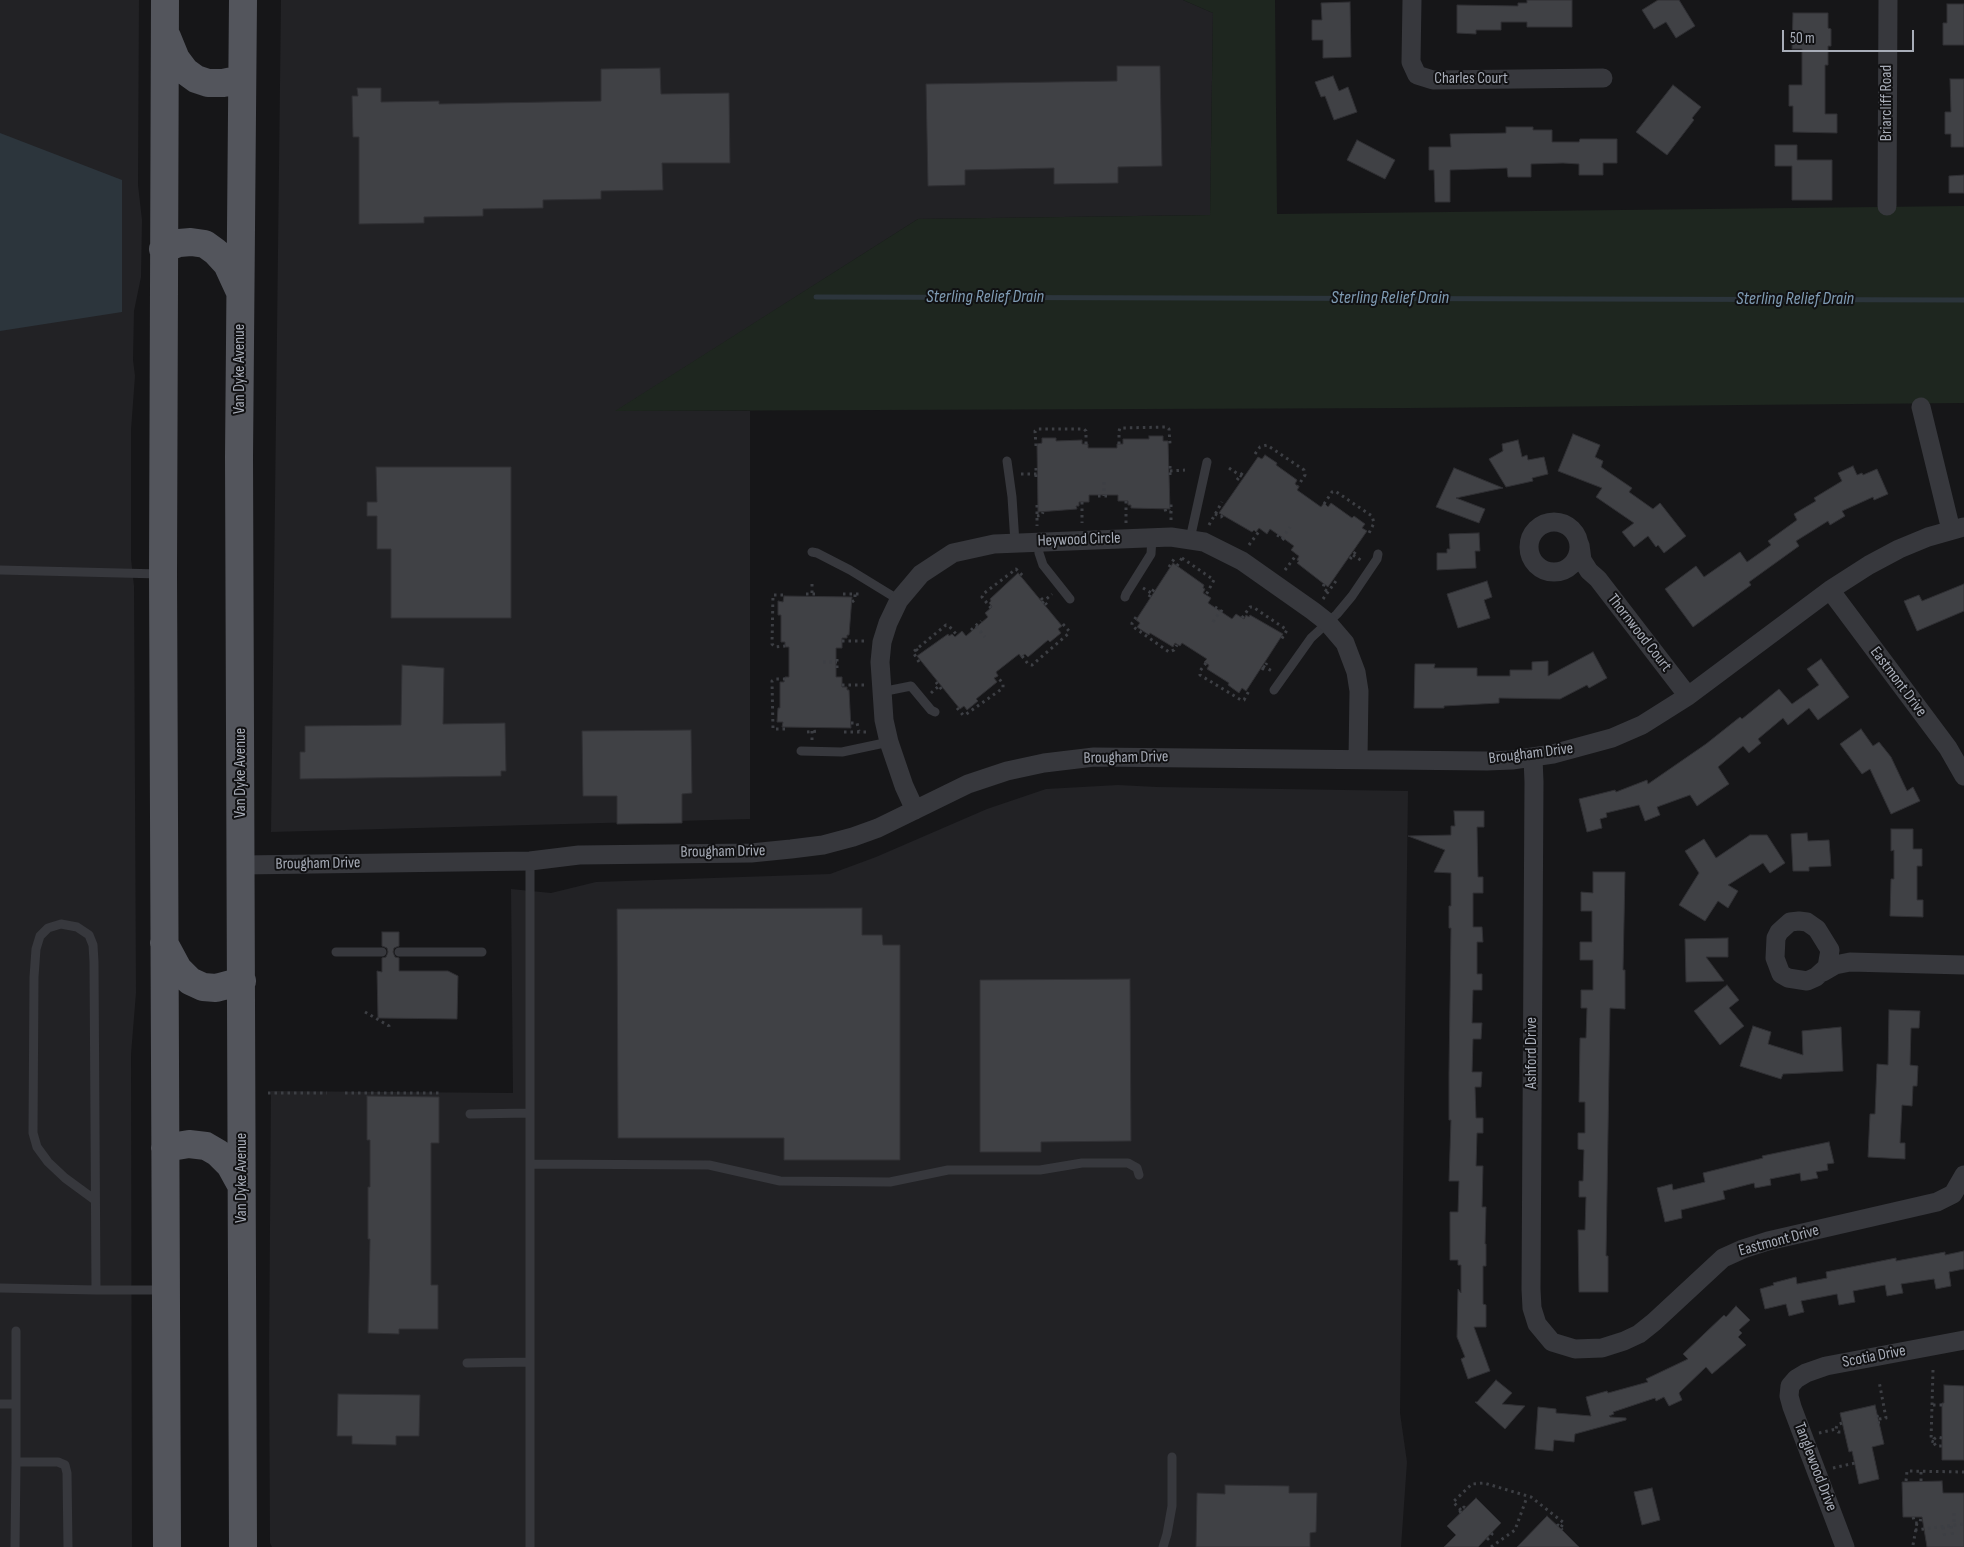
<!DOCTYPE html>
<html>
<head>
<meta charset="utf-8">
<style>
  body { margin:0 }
  #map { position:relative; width:1964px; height:1547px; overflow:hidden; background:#161618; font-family:"Sofia Sans Condensed",sans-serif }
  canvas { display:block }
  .scale { position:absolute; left:1782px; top:30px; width:132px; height:22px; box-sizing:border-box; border:2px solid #a8adb8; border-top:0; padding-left:6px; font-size:15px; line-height:18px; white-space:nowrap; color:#a8adb8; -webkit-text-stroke:4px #111113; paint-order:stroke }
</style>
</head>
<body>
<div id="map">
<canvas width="1964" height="1547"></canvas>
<div class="scale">50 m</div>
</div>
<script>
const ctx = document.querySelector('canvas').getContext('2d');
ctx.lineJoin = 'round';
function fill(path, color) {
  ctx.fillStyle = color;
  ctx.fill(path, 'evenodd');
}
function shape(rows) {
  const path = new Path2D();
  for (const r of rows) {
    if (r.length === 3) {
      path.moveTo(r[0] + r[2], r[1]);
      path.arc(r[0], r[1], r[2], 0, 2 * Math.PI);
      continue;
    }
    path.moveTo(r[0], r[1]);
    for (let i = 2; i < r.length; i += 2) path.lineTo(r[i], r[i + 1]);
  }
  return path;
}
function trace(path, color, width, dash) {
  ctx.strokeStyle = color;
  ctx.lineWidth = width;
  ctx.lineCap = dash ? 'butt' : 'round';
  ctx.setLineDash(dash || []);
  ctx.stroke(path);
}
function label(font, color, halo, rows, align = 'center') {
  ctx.font = font + ' "Sofia Sans Condensed",sans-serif';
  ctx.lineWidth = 4;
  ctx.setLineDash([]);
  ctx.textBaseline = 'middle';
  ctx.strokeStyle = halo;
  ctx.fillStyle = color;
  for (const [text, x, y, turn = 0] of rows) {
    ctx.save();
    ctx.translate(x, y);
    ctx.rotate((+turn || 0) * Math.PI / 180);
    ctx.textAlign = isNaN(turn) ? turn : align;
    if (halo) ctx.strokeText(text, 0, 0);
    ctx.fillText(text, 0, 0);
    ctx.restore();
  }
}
fill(shape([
  [0,0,139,0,138,185,142,220,141,277,134,311,133,360,135,376,131,430,131,559,134,586,136,993,131,1054,132,1547,0,1547],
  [281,0,1183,0,1213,13,1210,215,918,219,616,411,750,411,750,819,271,832],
  [1118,785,1157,787,1408,791,1400,1413,1407,1462,1401,1547,272,1547,270,1543,269,1358,271,1091,513,1093,511,889,551,893,596,882,830,874,876,857,987,809,1046,789]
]), '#222225');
fill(shape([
  [1183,0,1275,0,1277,214,1964,206,1964,403,1411,408,615,411,918,219,1210,215,1213,13]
]), '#1e261f');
fill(shape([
  [0,133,122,180,122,312,0,331]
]), '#2c353c');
trace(shape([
  [816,297,1964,300]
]), '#2c353c', 5);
const building = shape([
  [1527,0,1572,0,1572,27,1527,27,1527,22,1501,22,1501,30,1476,30,1476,34,1457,33,1457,5,1518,6,1518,3,1527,3,1527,0],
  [1658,0,1679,0,1695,26,1676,38,1666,22,1654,29,1642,10,1658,0],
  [1350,2,1351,57,1323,58,1323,40,1312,40,1312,20,1322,20,1321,3,1350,2],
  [1947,4,1964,4,1964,45,1943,45,1943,23,1947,23,1947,4],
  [1793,13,1828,13,1828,28,1831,29,1831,46,1828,46,1828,65,1825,65,1825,114,1837,114,1837,133,1793,132,1793,106,1789,106,1789,85,1802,85,1802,49,1792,49,1793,13],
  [1117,66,1160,66,1162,166,1118,167,1118,183,1054,184,1054,168,965,170,965,185,928,186,926,84,1117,81,1117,66],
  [660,68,661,94,729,93,730,163,662,163,663,190,601,191,601,199,543,200,543,208,483,209,483,216,424,217,424,223,359,224,359,137,353,137,352,96,358,96,357,88,381,88,381,102,439,101,439,104,601,101,601,69,660,68],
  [1333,76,1339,91,1348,87,1357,112,1334,120,1325,96,1321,97,1315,82,1333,76],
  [1950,79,1964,79,1964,147,1951,147,1951,134,1945,134,1945,112,1951,112,1950,79],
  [1673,85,1701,107,1692,118,1694,120,1667,155,1636,132,1673,85],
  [1506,127,1533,127,1533,130,1552,130,1552,142,1579,142,1580,139,1617,139,1617,163,1603,163,1603,175,1579,175,1579,164,1563,163,1531,164,1531,177,1508,177,1507,168,1450,170,1450,202,1435,202,1434,170,1429,170,1429,147,1451,147,1450,134,1506,133,1506,127],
  [1357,140,1395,160,1385,179,1347,160,1357,140],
  [1775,145,1797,145,1797,160,1832,160,1832,200,1792,200,1792,166,1775,166,1775,145],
  [1964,175,1964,193,1949,193,1949,176,1964,175],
  [1573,434,1600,445,1595,457,1603,461,1601,467,1632,488,1629,492,1653,509,1660,503,1686,536,1664,553,1658,545,1656,547,1648,536,1634,547,1622,532,1634,523,1596,497,1602,488,1558,471,1573,434],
  [1149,436,1163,436,1163,441,1168,441,1170,509,1131,508,1131,505,1128,505,1128,501,1118,501,1118,495,1089,495,1089,502,1079,502,1079,506,1076,506,1077,509,1038,512,1037,444,1042,443,1042,438,1056,438,1056,441,1082,440,1082,444,1088,444,1088,448,1117,448,1117,444,1123,444,1123,439,1149,439,1149,436],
  [1518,440,1522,457,1527,455,1528,460,1544,457,1548,474,1532,478,1533,481,1506,487,1489,459,1503,451,1502,444,1518,440],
  [1265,455,1277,463,1276,465,1297,480,1295,484,1299,487,1297,490,1321,507,1324,503,1328,507,1331,503,1352,518,1354,516,1365,524,1362,528,1367,531,1328,587,1297,563,1299,561,1297,560,1299,556,1291,550,1294,546,1283,538,1270,529,1267,534,1259,528,1256,532,1254,530,1252,532,1219,513,1258,457,1262,459,1265,455],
  [1853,466,1857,475,1862,473,1863,475,1877,469,1888,494,1874,500,1873,497,1842,511,1845,516,1830,525,1828,521,1796,541,1799,546,1749,582,1751,585,1693,627,1665,589,1696,566,1704,577,1740,552,1747,562,1771,545,1768,541,1797,520,1794,514,1816,501,1814,498,1842,481,1838,473,1853,466],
  [376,467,511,467,511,618,391,618,391,549,377,549,377,516,367,516,367,502,377,502,376,467],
  [1454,468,1503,488,1456,498,1485,509,1479,523,1436,507,1454,468],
  [1479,533,1480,551,1475,551,1476,568,1437,570,1437,553,1447,553,1447,549,1450,549,1449,534,1479,533],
  [1173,563,1204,585,1203,588,1205,589,1203,593,1211,598,1208,603,1232,619,1236,614,1244,619,1246,615,1249,617,1250,615,1283,634,1246,691,1242,688,1239,693,1228,685,1229,683,1207,669,1209,665,1204,662,1207,659,1182,643,1180,646,1175,643,1173,647,1150,633,1149,635,1137,627,1140,623,1136,620,1173,563],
  [1018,573,1062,626,1058,629,1061,633,1050,642,1048,640,1028,657,1025,654,1021,657,1019,654,996,672,998,676,994,678,997,682,976,699,978,701,967,710,964,706,960,709,917,656,948,634,949,636,952,634,955,637,962,631,966,636,988,617,985,613,992,607,989,603,991,601,990,599,1018,573],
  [1487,581,1492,597,1484,600,1490,618,1458,628,1447,594,1487,581],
  [1964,584,1964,611,1917,631,1904,601,1919,595,1922,601,1964,584],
  [784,596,852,597,849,635,847,635,847,638,842,638,842,648,836,648,836,677,842,677,842,687,847,687,847,690,849,690,851,728,782,727,783,722,777,722,778,708,780,708,780,682,784,682,785,677,789,677,789,647,785,647,785,642,781,642,781,615,778,615,778,601,783,602,784,596],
  [1593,652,1607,678,1589,688,1587,685,1560,699,1499,698,1499,703,1444,706,1444,708,1414,708,1415,664,1435,664,1434,668,1477,668,1477,676,1510,676,1510,670,1532,670,1532,662,1548,661,1548,676,1593,652],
  [1821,659,1849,697,1818,720,1809,708,1788,725,1783,718,1758,739,1761,743,1749,753,1743,746,1718,767,1729,784,1697,806,1690,795,1657,807,1660,815,1645,821,1639,805,1606,813,1607,817,1600,819,1602,828,1587,832,1579,799,1615,790,1616,792,1647,780,1648,784,1706,744,1740,717,1742,719,1779,689,1792,704,1819,685,1807,669,1821,659],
  [402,665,444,668,443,724,505,723,506,771,501,771,501,776,300,779,300,752,305,752,305,726,401,725,402,665],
  [1861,729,1873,746,1879,742,1891,757,1907,791,1913,787,1920,801,1891,814,1870,769,1862,774,1840,744,1861,729],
  [691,730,692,793,682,794,682,823,617,824,617,796,583,796,582,731,691,730],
  [1454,811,1484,811,1484,827,1477,827,1478,877,1483,877,1483,893,1473,893,1473,927,1482,927,1483,942,1477,942,1477,974,1482,974,1482,990,1473,990,1472,1023,1482,1023,1481,1039,1473,1039,1472,1072,1482,1072,1481,1087,1475,1087,1476,1118,1483,1118,1483,1133,1477,1133,1476,1166,1483,1166,1482,1207,1486,1207,1485,1244,1486,1244,1486,1266,1483,1266,1483,1304,1486,1305,1486,1327,1474,1327,1490,1371,1468,1379,1461,1359,1465,1357,1457,1337,1458,1289,1461,1293,1461,1265,1458,1265,1458,1260,1450,1260,1450,1212,1458,1212,1459,1181,1449,1181,1451,1120,1449,1120,1449,1072,1451,928,1449,928,1449,906,1451,906,1451,873,1434,872,1445,850,1408,836,1451,835,1451,826,1455,826,1454,811],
  [1891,829,1913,829,1913,849,1922,849,1922,866,1917,866,1917,900,1923,900,1923,917,1890,916,1891,879,1894,879,1894,850,1891,851,1891,829],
  [1807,833,1808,841,1829,840,1831,866,1809,867,1809,871,1793,871,1791,834,1807,833],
  [1750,835,1767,835,1785,863,1770,873,1763,863,1728,885,1738,891,1728,908,1718,901,1705,921,1679,905,1699,873,1685,851,1704,839,1716,858,1750,835],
  [1593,872,1625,872,1623,970,1625,970,1625,1009,1610,1008,1606,1256,1608,1256,1608,1292,1579,1292,1578,1230,1585,1230,1586,1197,1579,1197,1579,1181,1583,1181,1584,1150,1578,1149,1578,1133,1585,1133,1585,1102,1579,1102,1580,1038,1586,1038,1587,1008,1581,1008,1581,990,1593,990,1593,960,1580,960,1580,942,1592,942,1592,911,1581,911,1581,892,1593,893,1593,872],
  [862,908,862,935,882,935,883,945,900,945,900,1160,784,1160,784,1138,618,1138,617,909,862,908],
  [382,932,399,932,399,946,394,948,393,952,395,957,399,958,399,971,448,971,458,976,457,1019,378,1018,377,971,382,972,382,958,386,957,388,952,387,948,382,946,382,932],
  [1728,938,1728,957,1706,957,1724,981,1686,982,1685,939,1728,938],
  [1130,979,1131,1141,1041,1142,1041,1152,980,1152,980,980,1130,979],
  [1727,985,1739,1000,1729,1008,1744,1026,1720,1045,1694,1011,1727,985],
  [1889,1010,1920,1011,1919,1028,1911,1028,1910,1065,1918,1066,1917,1086,1913,1086,1912,1106,1902,1105,1900,1143,1905,1143,1905,1159,1868,1157,1870,1114,1875,1114,1877,1064,1888,1065,1889,1010],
  [1753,1026,1771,1032,1768,1044,1803,1055,1802,1031,1841,1027,1843,1071,1783,1074,1781,1079,1740,1066,1753,1026],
  [367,1096,439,1097,439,1143,431,1143,431,1285,438,1285,438,1329,399,1329,399,1334,368,1333,370,1239,368,1239,368,1187,370,1187,370,1140,367,1140,367,1096],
  [1829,1142,1834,1163,1827,1164,1828,1170,1816,1172,1818,1178,1801,1181,1800,1173,1770,1179,1771,1185,1755,1188,1754,1183,1723,1191,1725,1199,1681,1210,1682,1218,1665,1222,1657,1188,1672,1184,1673,1190,1705,1182,1703,1173,1763,1158,1762,1156,1829,1142],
  [1964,1251,1964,1269,1949,1272,1951,1286,1936,1289,1934,1279,1901,1284,1903,1293,1887,1296,1885,1285,1853,1291,1855,1302,1839,1305,1837,1294,1801,1301,1804,1312,1789,1316,1786,1304,1765,1309,1760,1289,1774,1285,1773,1283,1796,1277,1797,1284,1827,1278,1826,1272,1896,1258,1896,1261,1945,1252,1945,1255,1964,1251],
  [1736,1306,1750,1320,1739,1330,1742,1333,1738,1337,1746,1345,1712,1374,1706,1367,1679,1393,1682,1400,1669,1406,1664,1397,1656,1401,1655,1398,1613,1412,1614,1414,1609,1416,1610,1417,1626,1418,1626,1420,1575,1434,1574,1442,1554,1440,1553,1451,1535,1449,1538,1407,1556,1409,1556,1413,1591,1416,1586,1397,1607,1391,1608,1393,1648,1382,1646,1379,1688,1359,1683,1354,1724,1315,1726,1317,1736,1306],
  [1496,1380,1512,1393,1502,1404,1525,1406,1505,1429,1475,1402,1477,1402,1496,1380],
  [1944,1385,1964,1386,1964,1460,1942,1460,1942,1403,1944,1403,1944,1385],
  [338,1394,420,1395,419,1436,396,1436,396,1445,352,1444,352,1436,337,1436,338,1394],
  [1875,1405,1884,1444,1872,1447,1879,1479,1859,1484,1852,1451,1849,1452,1840,1413,1875,1405],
  [1942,1481,1943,1493,1964,1493,1964,1547,1927,1547,1922,1517,1903,1517,1902,1482,1942,1481],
  [1225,1485,1289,1486,1289,1493,1317,1493,1316,1532,1310,1533,1310,1547,1196,1547,1197,1493,1225,1494,1225,1485],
  [1652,1488,1660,1520,1642,1525,1634,1492,1652,1488],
  [1476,1498,1501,1523,1478,1547,1444,1547,1456,1535,1447,1526,1476,1498],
  [1547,1516,1562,1530,1579,1547,1517,1547,1547,1516]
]);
fill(building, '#404145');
trace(building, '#303034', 1);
trace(shape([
  [1119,444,1119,431,1120,428,1167,427,1169,429,1170,444],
  [1036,446,1035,431,1038,429,1084,429,1086,431,1086,444],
  [1255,454,1260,447,1267,445,1304,470,1305,475,1298,486],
  [1170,466,1170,476],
  [1036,468,1036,479],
  [1229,468,1244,478],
  [1170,471,1185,470],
  [1021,474,1037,474],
  [1237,480,1243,472],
  [1104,482,1104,496],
  [1098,496,1111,496],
  [1126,501,1126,523],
  [1082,502,1082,523],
  [1324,504,1332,492,1335,491,1372,516,1374,523,1369,533],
  [1037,505,1037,526],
  [1165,509,1166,512,1171,512],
  [1215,514,1221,517,1223,515],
  [1037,516,1042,515,1043,512],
  [1171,520,1171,503],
  [1209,525,1222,502],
  [1277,535,1288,542],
  [1282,539,1290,527],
  [1249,545,1260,530],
  [1353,555,1362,561],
  [1182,558,1214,580,1206,595],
  [1350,559,1356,551],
  [1177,566,1182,558],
  [1169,567,1176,556],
  [1285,570,1297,554],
  [1324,584,1323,588,1328,592],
  [1143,588,1153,594],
  [812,593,812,580],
  [806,594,816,594],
  [843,594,862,594],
  [783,595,773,595,772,644,775,647,785,646],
  [1149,597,1154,589],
  [1041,598,1047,605],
  [1323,599,1336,581],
  [852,602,855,600,855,594],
  [1042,603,1052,594],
  [1215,607,1226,614],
  [991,608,982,597,983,594,1016,569,1024,577],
  [1136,617,1132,623,1132,626,1169,652,1174,650,1177,645],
  [1242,618,1250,607,1253,607,1287,630,1281,640],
  [1213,622,1221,610],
  [976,626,985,637],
  [971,630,981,621],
  [842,641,864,641],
  [916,649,920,653],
  [1022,656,1028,664,1032,665,1068,634,1069,631,1061,622],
  [823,662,837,662],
  [919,662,913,652,946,625,949,626,957,635],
  [1206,663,1200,671,1200,675,1241,700,1244,700,1250,689],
  [1263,666,1272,671],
  [837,668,837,655],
  [1262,670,1267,663],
  [936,682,942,690],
  [842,685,864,685],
  [931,693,940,685],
  [957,708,963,715,965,715,1003,688,1003,684,997,676],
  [851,723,857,723,859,731],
  [785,729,773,729,772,681,775,679,785,679],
  [807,732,818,731],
  [844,732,870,732],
  [812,740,812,728],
  [365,1012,389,1026,389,1029],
  [268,1093,327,1093],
  [345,1093,441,1093],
  [1933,1370,1931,1441,1934,1442],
  [1933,1405,1942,1405],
  [1877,1415,1879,1425],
  [1879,1419,1886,1418,1879,1381],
  [1842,1423,1837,1425,1836,1429,1838,1432,1844,1432],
  [1819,1433,1836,1429],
  [1942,1438,1937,1437,1934,1439,1934,1443,1936,1446,1942,1446],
  [1833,1468,1855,1463],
  [1906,1481,1907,1471,1964,1472],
  [1921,1481,1921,1472],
  [1461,1510,1453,1502,1472,1484,1484,1483,1531,1497,1564,1523,1561,1527],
  [1461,1513,1460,1511,1464,1507,1465,1508],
  [1954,1513,1954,1525],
  [1913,1517,1915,1523,1920,1523,1921,1517],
  [1557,1526,1558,1525,1561,1527,1562,1530],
  [1951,1526,1953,1537],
  [1943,1527,1945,1538],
  [1915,1530,1964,1524],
  [1487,1538,1488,1539,1492,1534,1491,1533],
  [1913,1545,1917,1523],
  [1491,1547,1515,1530,1527,1497]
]), '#3d3f44', 3, [2.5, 4]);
trace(shape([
  [1007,461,1012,497,1015,543],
  [1190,539,1207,462],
  [1038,542,1039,553,1043,565,1070,599],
  [812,552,817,553,850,570,899,600],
  [0,570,160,574],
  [1125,597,1126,594,1151,554,1152,537],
  [1274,690,1311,638,1337,614,1352,596,1377,559,1378,554],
  [881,692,911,686,931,710,935,712],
  [801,751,842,752,889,742],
  [530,861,530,1547],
  [336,952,382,952],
  [399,952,482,952],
  [470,1114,530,1113],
  [530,1164,709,1165,780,1181,890,1182,948,1170,1040,1170,1082,1163,1128,1163,1137,1168,1139,1175],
  [95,1200,65,1178,48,1162,37,1147,33,1133,34,977,36,949,40,936,48,928,61,924,77,927,89,935,93,945,94,962,96,1290,163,1290],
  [0,1288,96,1290],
  [467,1363,529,1362],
  [0,1404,16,1404,16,1462,58,1462,65,1465,67,1473,68,1547],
  [16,1404,16,1331],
  [15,1547,16,1462],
  [1163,1547,1167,1534,1172,1506,1172,1457]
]), '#37383d', 9);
trace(shape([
  [1412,0,1411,62,1417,75,1433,80,1603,78],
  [1887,206,1888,0],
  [1921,407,1951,530],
  [1554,547,25],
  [1580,545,1582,560,1589,571,1598,579,1688,696],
  [1830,590,1948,748,1964,776],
  [1533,758,1534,782,1531,1289,1532,1308,1537,1324,1552,1342,1575,1349,1602,1348,1624,1341,1639,1334,1654,1322,1723,1258,1743,1249,1768,1241,1937,1202,1953,1194,1964,1175],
  [915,810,904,786,889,742,884,720,880,662,882,642,888,623,899,600,921,574,953,553,994,544,1171,537,1204,542,1242,561,1313,611,1327,622,1345,643,1356,672,1359,691,1358,759],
  [242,865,530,861,579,855,751,853,791,849,823,845,853,837,878,828,968,784,1007,771,1044,763,1094,757,1487,761,1512,760,1553,754,1612,738,1642,725,1688,696,1830,590,1869,565,1899,549,1928,537,1964,527],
  [1799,921,1807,922,1817,929,1830,950,1827,967,1816,977,1807,981,1788,978,1781,974,1775,958,1776,938,1779,932,1790,922,1799,921],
  [1823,972,1835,965,1850,962,1964,965],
  [1845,1547,1792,1407,1789,1396,1790,1386,1796,1379,1806,1373,1826,1366,1964,1340]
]), '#37383d', 19);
trace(shape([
  [165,0,163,574,167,1547],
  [243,0,239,457,243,1547],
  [167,37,176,59,185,71,196,79,208,83,223,83,242,79],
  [163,249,179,243,191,242,205,244,216,252,227,264,239,290],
  [164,943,178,969,190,981,203,987,216,988,242,981],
  [165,1148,189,1144,206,1146,218,1153,230,1165,241,1185]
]), '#53555c', 28);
label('16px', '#a8adb8', '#111113', [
  ["Charles Court",1471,79],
  ["Briarcliff Road",1887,103,-90],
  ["Van Dyke Avenue",240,369,-90],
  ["Heywood Circle",1079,540,-2],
  ["Thornwood Court",1639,633,52],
  ["Eastmont Drive",1898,682,53],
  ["Brougham Drive",1531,754,-7],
  ["Brougham Drive",1126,758,-1],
  ["Van Dyke Avenue",241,773,-90],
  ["Brougham Drive",723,852,-1],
  ["Brougham Drive",318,864,-1],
  ["Ashford Drive",1532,1053,-90],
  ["Van Dyke Avenue",242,1178,-90],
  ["Eastmont Drive",1779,1241,-15],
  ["Scotia Drive",1874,1357,-11],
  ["Tanglewood Drive",1815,1467,69]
]);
label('italic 18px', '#7f9bb3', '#111113', [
  ["Sterling Relief Drain",985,297],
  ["Sterling Relief Drain",1390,298],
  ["Sterling Relief Drain",1795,299]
]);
</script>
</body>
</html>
